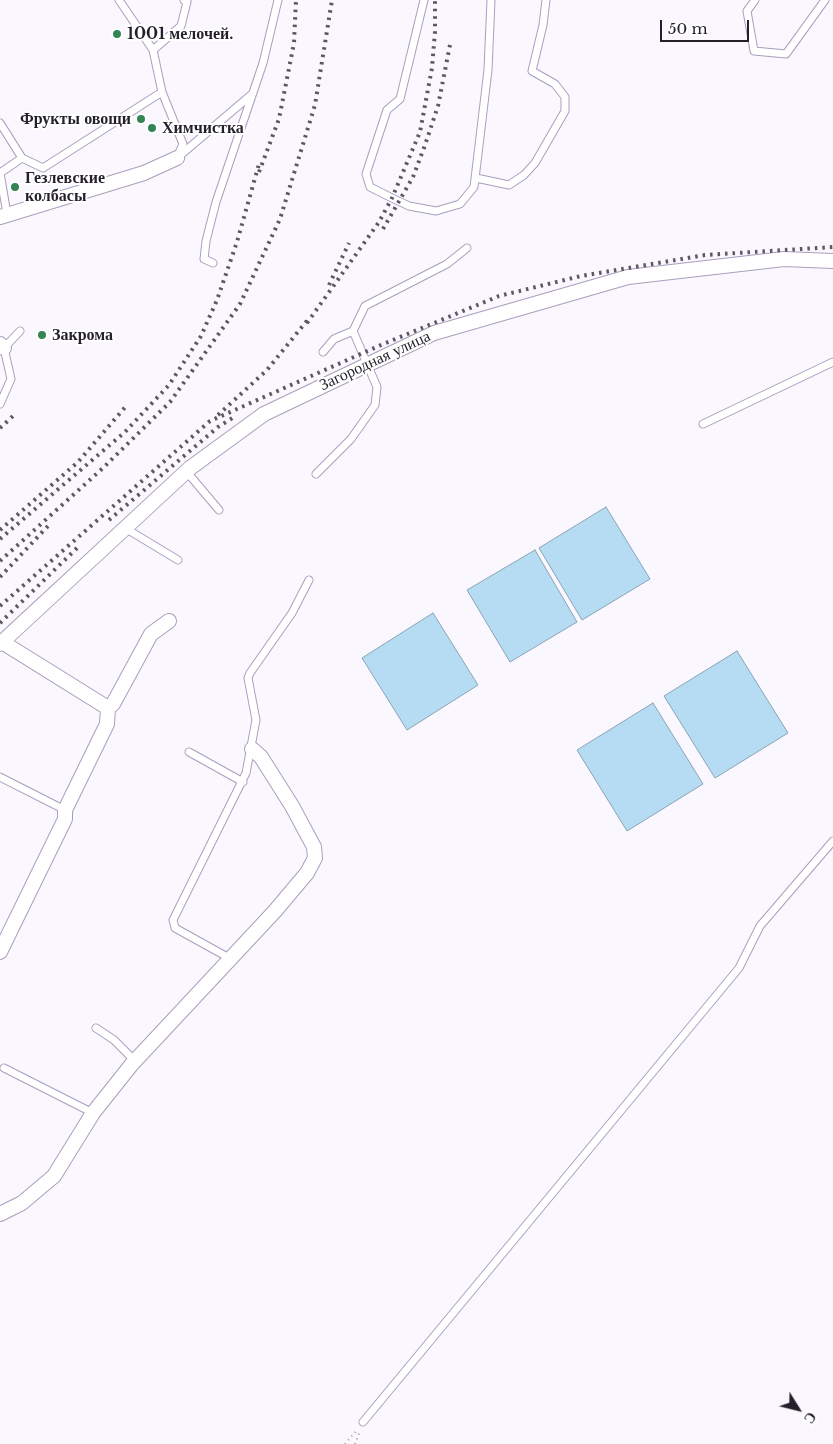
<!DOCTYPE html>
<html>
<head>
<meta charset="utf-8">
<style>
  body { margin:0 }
  #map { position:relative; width:833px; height:1444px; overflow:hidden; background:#faf7fe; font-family:"Libre Baskerville",serif }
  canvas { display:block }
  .north { position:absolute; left:773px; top:1384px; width:50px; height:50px; -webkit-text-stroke:4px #fff; paint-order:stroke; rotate:126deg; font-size:14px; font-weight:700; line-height:20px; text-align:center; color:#241f2b }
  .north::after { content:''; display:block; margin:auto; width:18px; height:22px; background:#241f2b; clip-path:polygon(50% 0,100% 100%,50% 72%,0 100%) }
  .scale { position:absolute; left:660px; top:20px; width:89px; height:22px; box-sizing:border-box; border:2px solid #241f2b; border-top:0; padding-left:6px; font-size:15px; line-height:18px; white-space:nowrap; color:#241f2b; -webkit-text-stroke:4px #fff; paint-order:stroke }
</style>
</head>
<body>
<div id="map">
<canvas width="833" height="1444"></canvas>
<div class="north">С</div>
<div class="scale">50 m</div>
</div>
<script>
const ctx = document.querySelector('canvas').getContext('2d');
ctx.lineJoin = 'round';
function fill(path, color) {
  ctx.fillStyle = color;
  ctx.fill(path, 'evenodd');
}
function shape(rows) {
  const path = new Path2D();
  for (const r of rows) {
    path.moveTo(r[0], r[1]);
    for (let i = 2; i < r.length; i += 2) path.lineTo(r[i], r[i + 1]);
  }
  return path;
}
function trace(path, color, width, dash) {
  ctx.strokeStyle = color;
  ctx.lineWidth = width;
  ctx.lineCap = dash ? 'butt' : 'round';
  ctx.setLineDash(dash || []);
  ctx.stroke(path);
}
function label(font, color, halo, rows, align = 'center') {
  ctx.font = font + ' "Libre Baskerville",serif';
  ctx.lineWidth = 4;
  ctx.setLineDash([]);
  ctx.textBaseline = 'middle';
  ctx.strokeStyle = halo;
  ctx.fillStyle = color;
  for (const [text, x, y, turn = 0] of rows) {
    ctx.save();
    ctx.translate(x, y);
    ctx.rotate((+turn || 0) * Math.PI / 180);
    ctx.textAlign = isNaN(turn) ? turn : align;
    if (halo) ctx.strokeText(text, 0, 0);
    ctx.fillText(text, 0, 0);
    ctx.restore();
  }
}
const water = shape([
  [606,507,650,579,582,620,539,548,606,507],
  [535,550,577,622,510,662,467,590,535,550],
  [433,613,478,685,407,730,362,658,433,613],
  [737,651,788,733,715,778,664,696,737,651],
  [653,703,703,784,627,831,577,750,653,703]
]);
fill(water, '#b5dcf2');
trace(water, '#8aa3b6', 1);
const service = shape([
  [424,0,400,99,387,110,366,174,370,187,392,198,409,206,436,211,460,204,474,187,488,70,491,0],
  [755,0,747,11,754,51,786,54,825,0],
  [153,50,181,26,187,2,184,0],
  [162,92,183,144,178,155],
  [0,123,22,158,43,168,162,92,153,50,119,0],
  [177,158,251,95],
  [0,173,7,214],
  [0,173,22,158],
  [476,178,509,185,524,175,535,163,565,111,565,97,555,84,532,71,543,25,546,0],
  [213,263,204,259,206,241,216,202,263,63,278,0],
  [323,352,334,339,353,331],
  [0,404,11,379,4,348,20,331],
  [703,424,833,362],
  [186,471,219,510],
  [316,474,351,439,375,405,377,387,353,331,365,306,447,264,467,248],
  [125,528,178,560],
  [189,752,243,782],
  [0,777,65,810],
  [231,959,175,928,173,920,246,773,256,720,248,678,250,673,292,613,309,580],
  [96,1028,114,1040,135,1061],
  [4,1068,93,1113],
  [363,1422,739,968,760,926,833,841]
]);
const minor = shape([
  [0,217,144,173,177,158],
  [0,344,4,348],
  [2,642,108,708],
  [0,644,190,468,264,414,434,333,628,277,784,259,833,261],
  [0,952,65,819,65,810,107,724,108,708,113,704,151,634,169,621],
  [0,1214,22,1203,54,1176,93,1113,132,1064,275,911,307,873,315,858,314,847,292,806,261,757,252,749]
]);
trace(service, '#aa9ebe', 9);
trace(minor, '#aa9ebe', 16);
trace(shape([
  [345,1444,357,1430],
  [355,1444,360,1431]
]), '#9f9ca5', 2, [1, 4]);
trace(service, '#fff', 7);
trace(minor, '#fff', 14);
trace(shape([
  [259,172,279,119,294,43,296,0],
  [383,229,413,177,425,145,438,106,450,45],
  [329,285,349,243],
  [307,323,379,222,392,198,420,132,432,68,435,32,435,0],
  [218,415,267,370,310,317],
  [0,428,13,416],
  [109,520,218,427,234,417],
  [0,530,78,462,127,405],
  [0,539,125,432,169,385,201,336,217,300,237,242,259,164],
  [0,561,103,468,170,402,240,304,280,219,315,105,332,0],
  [0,577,48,526],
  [0,606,210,421,381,345,499,296,581,276,705,255,833,247],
  [0,623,77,548]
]), '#5c5762', 4, [2.5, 5]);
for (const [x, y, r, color] of [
  [117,34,5,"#348455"],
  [141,119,5,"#348455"],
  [152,128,5,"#348455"],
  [15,187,5,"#348455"],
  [42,335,5,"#348455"]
]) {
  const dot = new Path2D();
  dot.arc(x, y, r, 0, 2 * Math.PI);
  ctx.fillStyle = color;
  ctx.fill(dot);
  trace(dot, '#fff', 2);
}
label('bold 16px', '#241f2b', '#fff', [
  ["1001 мелочей.",127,34],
  ["Фрукты овощи",131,119,"right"],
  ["Химчистка",162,128],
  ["Гезлевские",25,178],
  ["колбасы",25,196],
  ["Закрома",52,335]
], 'left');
label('16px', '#241f2b', '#fff', [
  ["Загородная улица",375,361,-25]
]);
</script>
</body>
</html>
